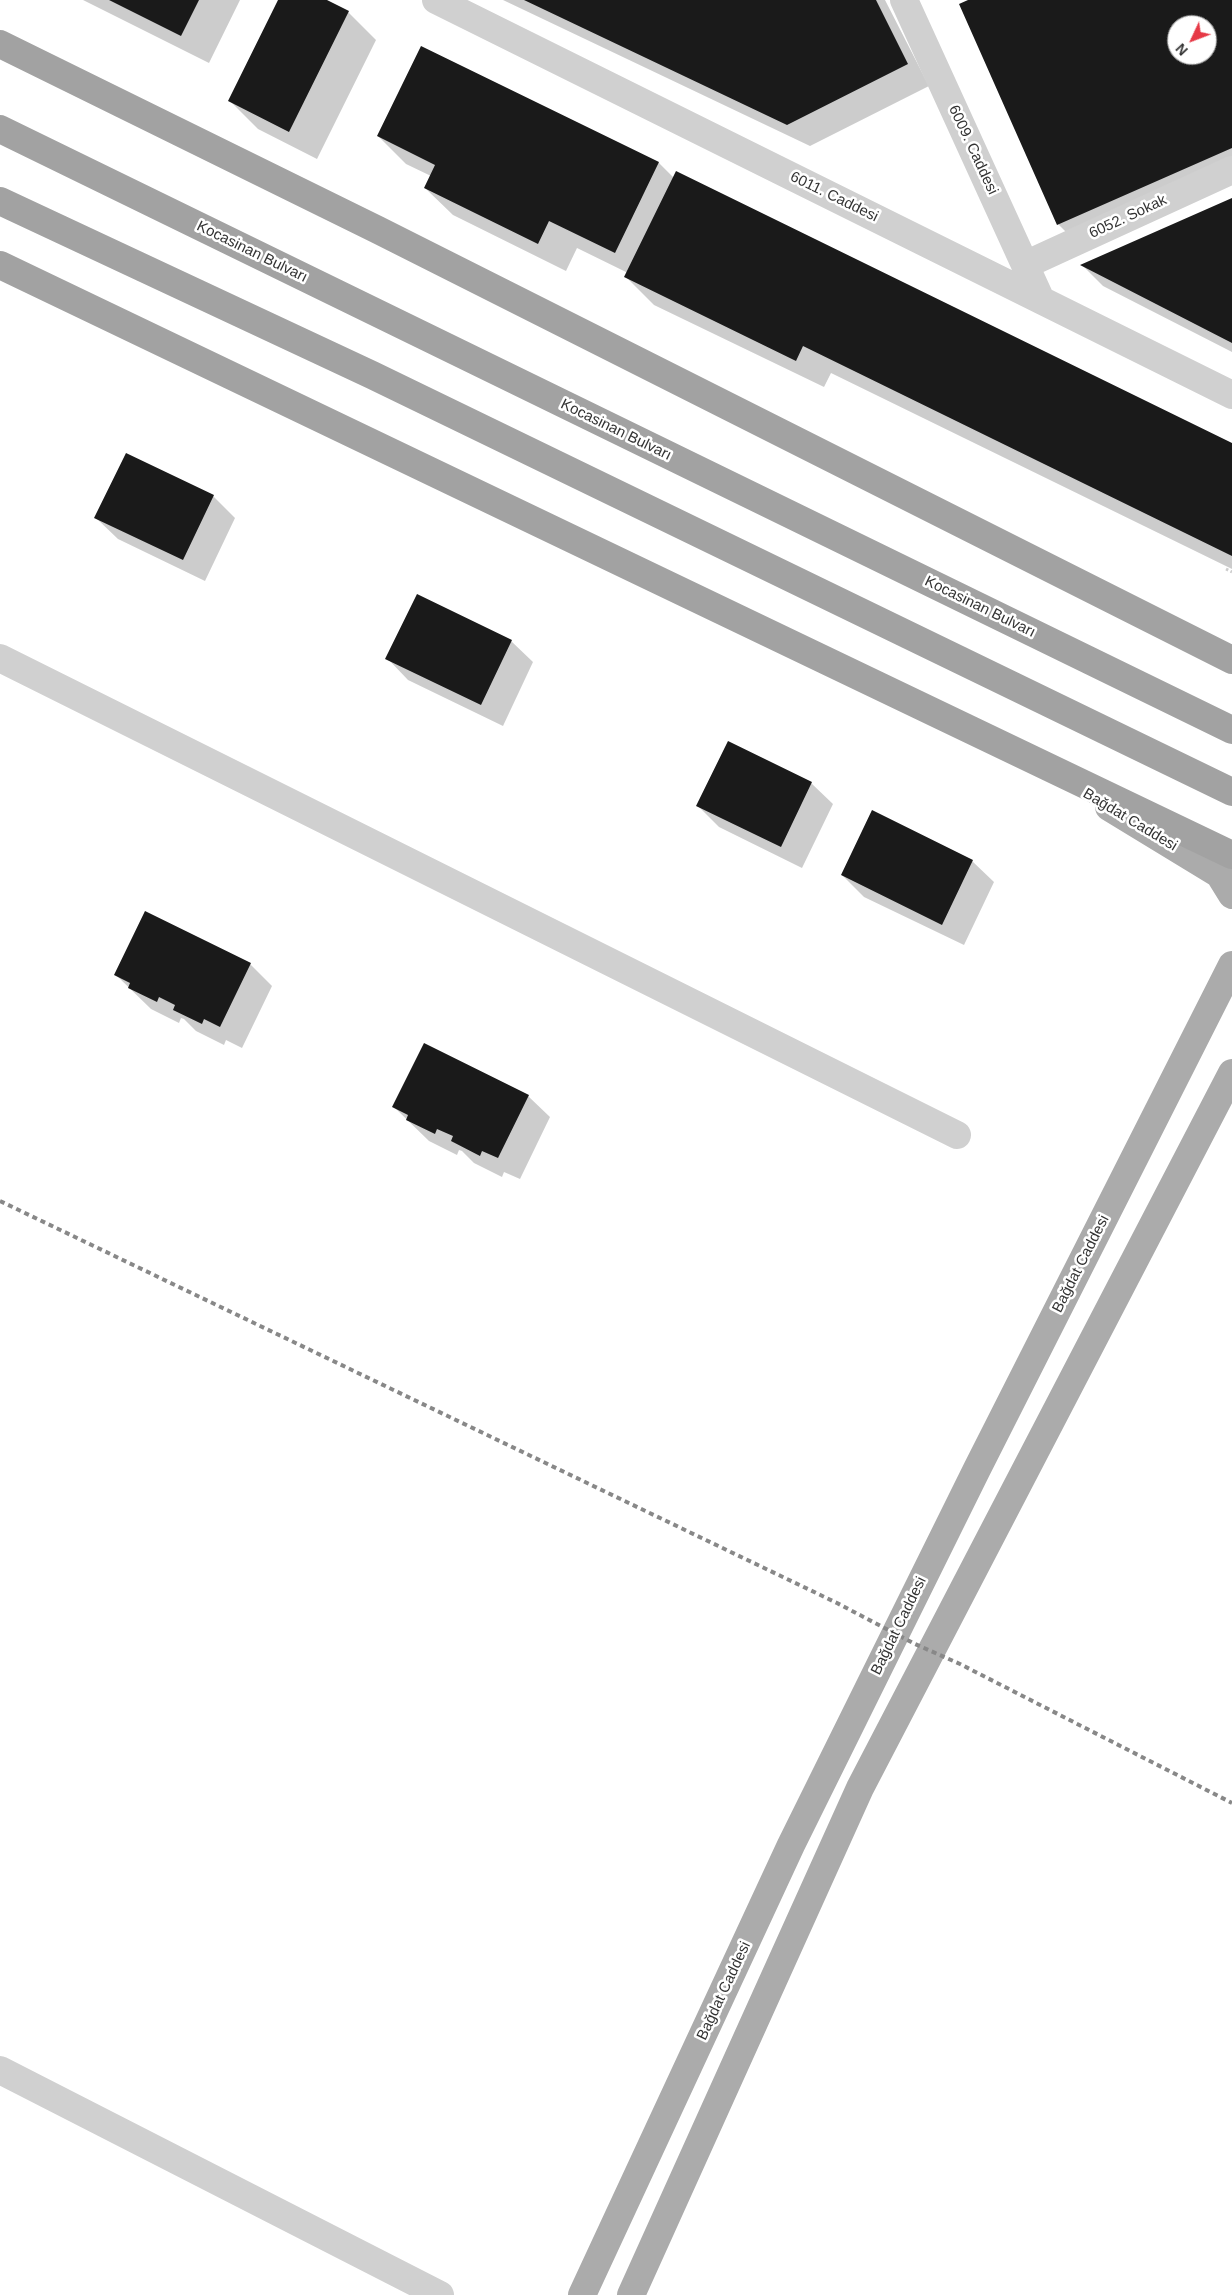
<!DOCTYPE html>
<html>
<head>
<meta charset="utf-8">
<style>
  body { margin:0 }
  #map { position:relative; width:1232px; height:2295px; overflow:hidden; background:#fff; font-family:Arial,sans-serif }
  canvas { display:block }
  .north { position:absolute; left:1167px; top:15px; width:50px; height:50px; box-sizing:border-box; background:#fff; border:1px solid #adadad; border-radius:50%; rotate:227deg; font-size:14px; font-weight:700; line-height:20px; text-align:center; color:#333 }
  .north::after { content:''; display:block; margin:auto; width:18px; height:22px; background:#e63946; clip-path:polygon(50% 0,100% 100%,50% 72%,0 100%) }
</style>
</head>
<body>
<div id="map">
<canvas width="1232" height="2295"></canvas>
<div class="north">N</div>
</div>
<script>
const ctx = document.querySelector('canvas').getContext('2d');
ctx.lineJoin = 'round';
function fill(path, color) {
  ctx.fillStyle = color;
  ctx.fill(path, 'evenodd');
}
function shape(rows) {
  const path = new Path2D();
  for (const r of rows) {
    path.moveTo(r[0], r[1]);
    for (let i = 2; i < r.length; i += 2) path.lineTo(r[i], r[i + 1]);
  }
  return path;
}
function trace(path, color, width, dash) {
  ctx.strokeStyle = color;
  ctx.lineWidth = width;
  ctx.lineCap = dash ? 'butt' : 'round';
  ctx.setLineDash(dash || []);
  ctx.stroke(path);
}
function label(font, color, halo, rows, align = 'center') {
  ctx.font = font + ' Arial,sans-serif';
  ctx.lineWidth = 5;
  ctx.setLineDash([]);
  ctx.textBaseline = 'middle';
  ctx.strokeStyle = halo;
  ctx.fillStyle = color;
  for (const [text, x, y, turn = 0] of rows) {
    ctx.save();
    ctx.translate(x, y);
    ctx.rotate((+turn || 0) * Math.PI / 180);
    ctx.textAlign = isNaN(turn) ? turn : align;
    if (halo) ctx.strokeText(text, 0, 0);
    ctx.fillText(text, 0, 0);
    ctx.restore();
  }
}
fill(shape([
  [83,0,240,0,209,63],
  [280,0,324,0,348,12,376,40,317,159,258,129,230,101],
  [503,0,885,0,929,86,810,146],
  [971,0,1232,0,1232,179,1080,246,1059,225,961,4],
  [1177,25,1207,25,1207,55,1177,55],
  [422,47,659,163,674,178,1232,444,1232,569,831,373,824,387,654,305,626,277,628,273,577,248,566,271,453,215,425,188,431,176,406,164,378,136],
  [1232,199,1232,352,1103,286,1082,265],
  [213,496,235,518,205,581,118,539,96,518],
  [511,641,533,662,503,726,408,680,387,658],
  [811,783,833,804,802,868,719,827,698,806],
  [972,861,994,882,964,945,864,897,842,875],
  [250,964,272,986,242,1048,226,1040,224,1045,196,1031,184,1019,181,1018,179,1023,151,1009,116,975],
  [528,1096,550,1117,520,1179,504,1172,502,1177,474,1163,462,1151,459,1150,457,1155,429,1141,394,1107]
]), '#0003');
fill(shape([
  [109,0,199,0,181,36],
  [278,0,327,0,349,11,289,132,228,101],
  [524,0,876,0,908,64,787,125],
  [968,0,1232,0,1232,148,1057,225,959,4],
  [1177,25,1207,25,1207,55,1177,55],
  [421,46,659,162,615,253,549,221,538,244,424,188,435,165,377,136],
  [676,171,1232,443,1232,556,803,346,796,361,624,277],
  [1232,198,1232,343,1080,265],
  [126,453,214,495,183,560,94,518],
  [417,594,512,640,481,705,385,659],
  [728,741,812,782,781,847,696,806],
  [872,810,973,860,942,925,841,875],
  [145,911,251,963,220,1027,204,1019,202,1024,173,1010,175,1005,159,997,157,1002,128,988,130,983,114,975],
  [424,1043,529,1095,498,1158,482,1151,480,1156,451,1141,453,1136,437,1129,435,1134,406,1120,408,1115,392,1107]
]), '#1a1a1a');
trace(shape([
  [1226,569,1232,572]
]), '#cdcdcd', 3, [2.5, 2.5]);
trace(shape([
  [436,0,1232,395],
  [904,0,1041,300],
  [1025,265,1232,170],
  [0,658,957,1135],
  [0,2070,440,2295]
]), '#d0d0d0', 28);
trace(shape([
  [1109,807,1219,874,1232,895],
  [582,2295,791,1845,977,1469,1232,965],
  [631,2295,860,1788,1232,1073]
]), '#ababab', 28);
trace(shape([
  [0,44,378,230,1232,660],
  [0,129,1232,730],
  [0,201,372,375,1232,792],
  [0,265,1232,855]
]), '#a2a2a2', 28);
trace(shape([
  [0,1201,837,1603,915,1644,960,1664,1232,1803]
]), '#888', 4, [5, 4]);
label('15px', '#333', '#fff', [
  ["6009. Caddesi",973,150,65],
  ["6011. Caddesi",834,197,26],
  ["6052. Sokak",1128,217,-25],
  ["Kocasinan Bulvarı",252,252,26],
  ["Kocasinan Bulvarı",616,430,26],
  ["Kocasinan Bulvarı",980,607,26],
  ["Bağdat Caddesi",1130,820,31],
  ["Bağdat Caddesi",1081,1264,-63],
  ["Bağdat Caddesi",899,1626,-64],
  ["Bağdat Caddesi",724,1991,-65]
]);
</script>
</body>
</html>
